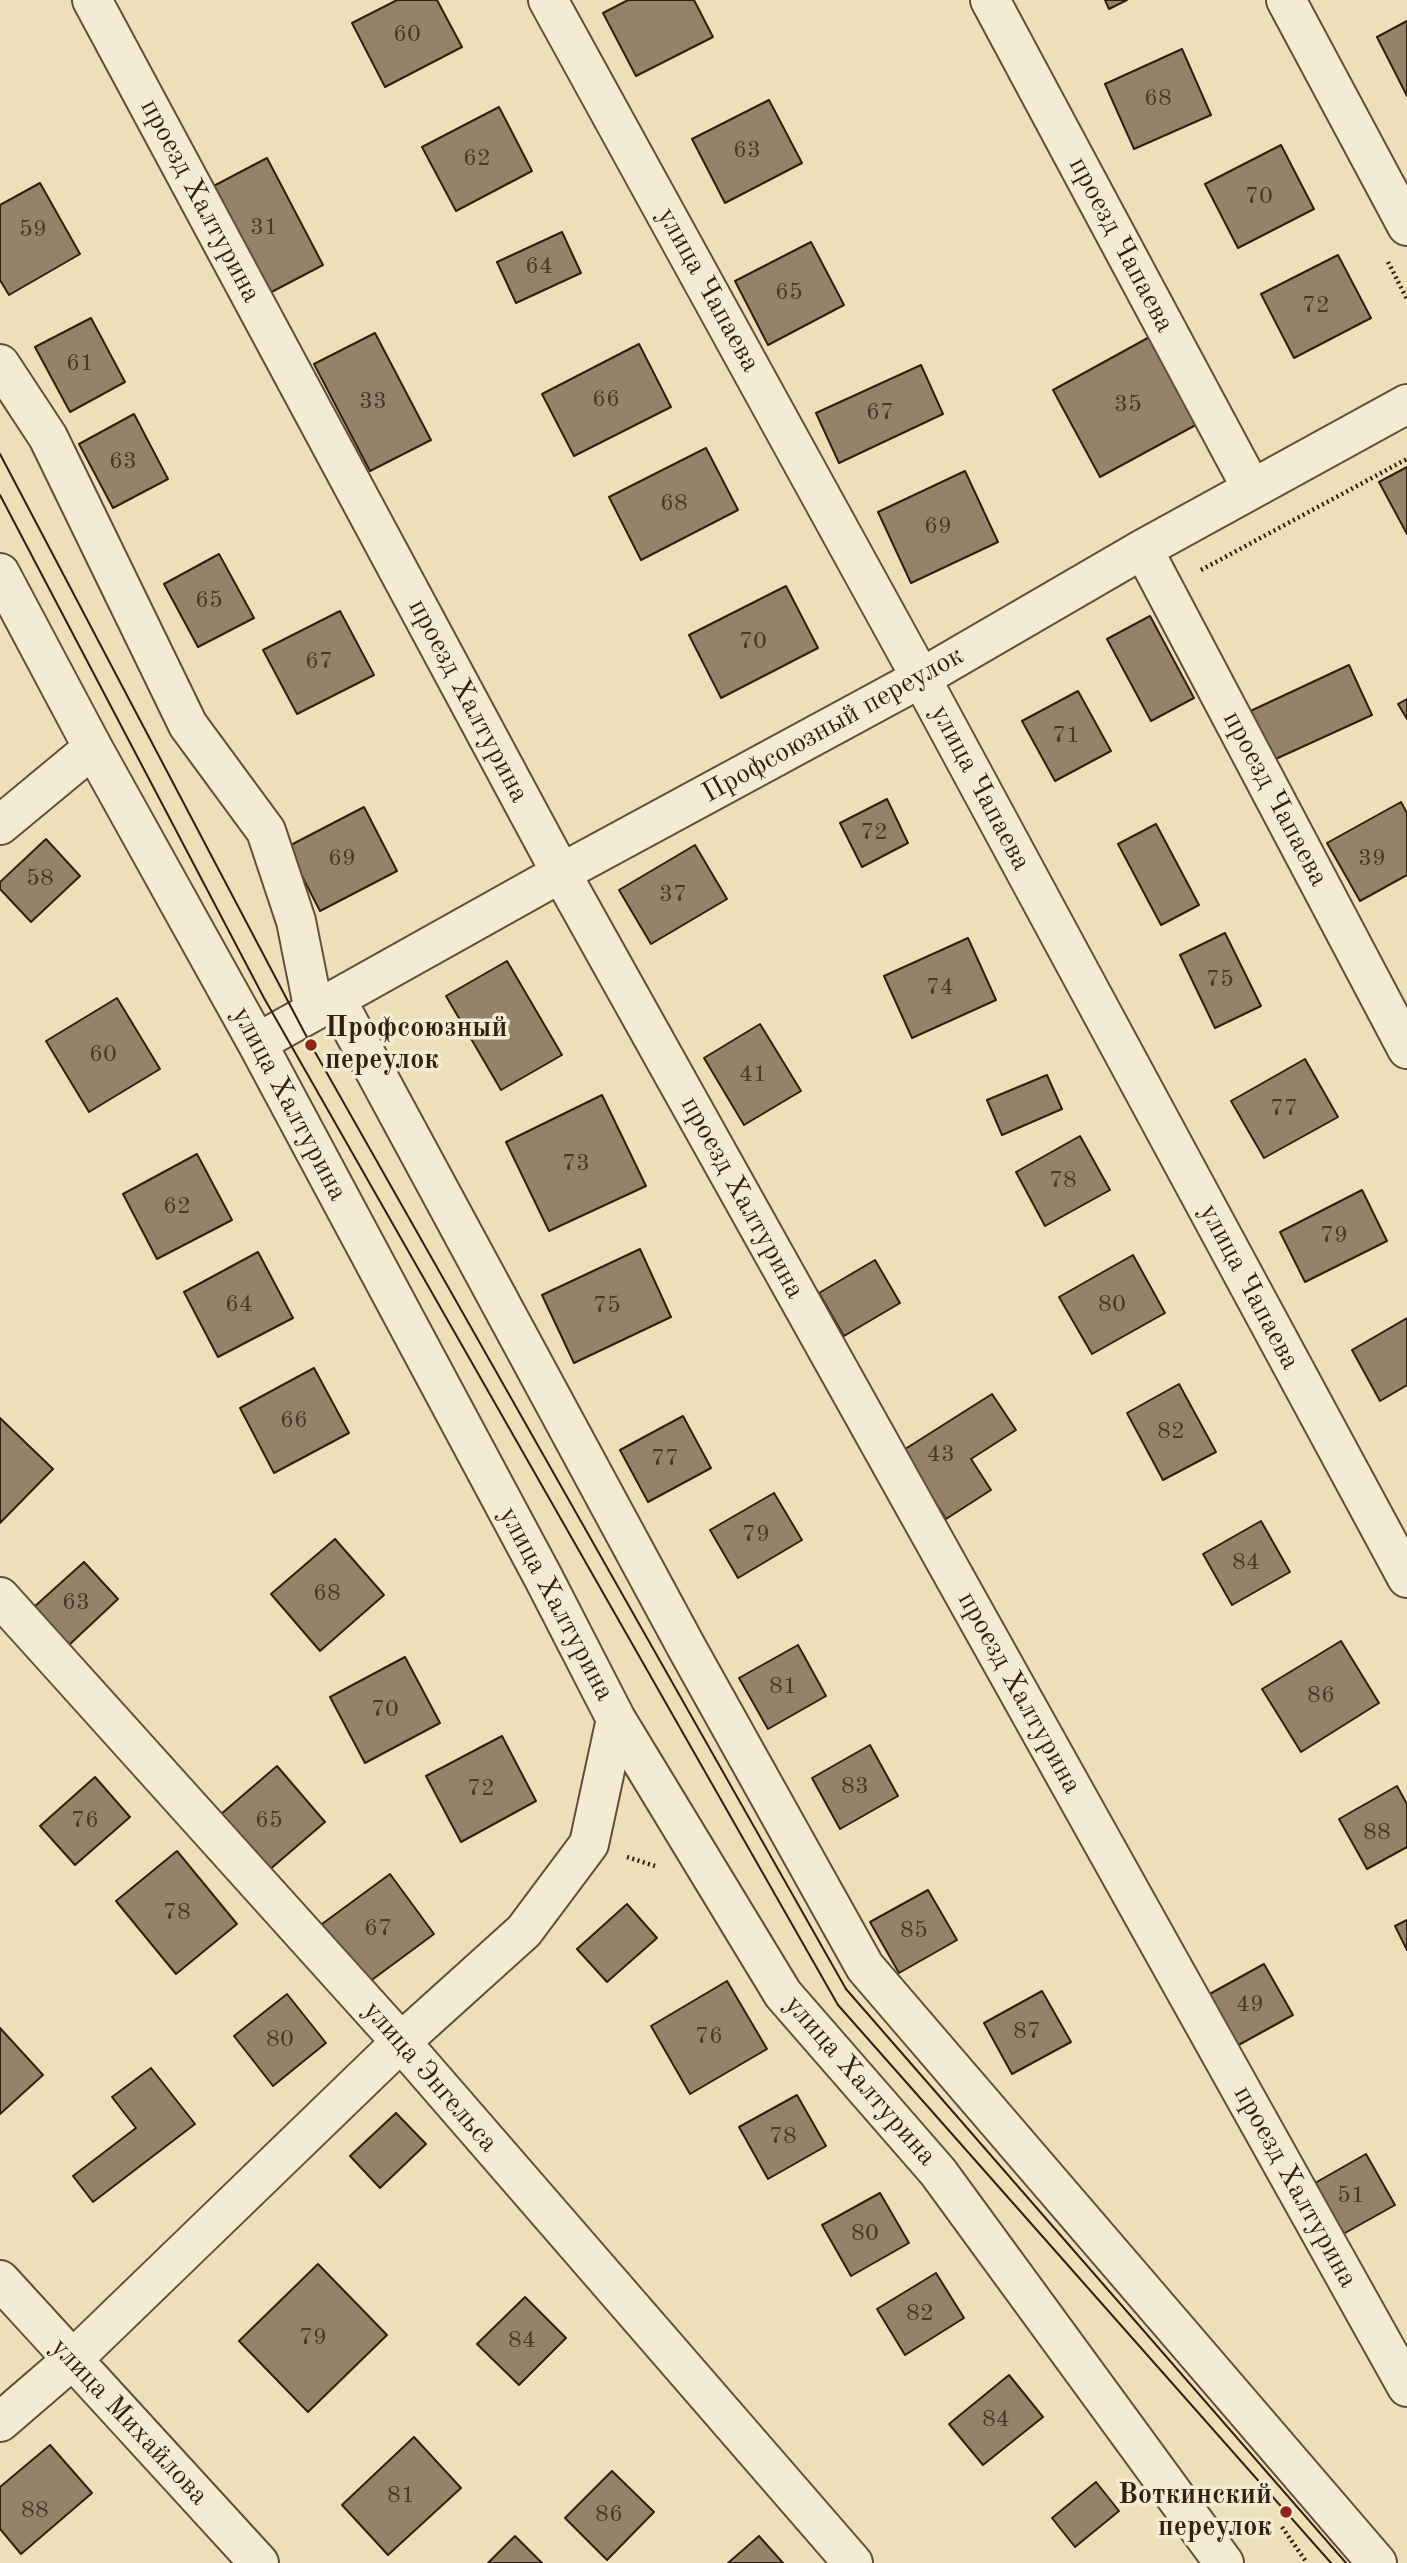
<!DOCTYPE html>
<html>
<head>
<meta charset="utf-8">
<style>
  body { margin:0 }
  canvas { display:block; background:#ede0b9 }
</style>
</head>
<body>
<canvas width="1407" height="2563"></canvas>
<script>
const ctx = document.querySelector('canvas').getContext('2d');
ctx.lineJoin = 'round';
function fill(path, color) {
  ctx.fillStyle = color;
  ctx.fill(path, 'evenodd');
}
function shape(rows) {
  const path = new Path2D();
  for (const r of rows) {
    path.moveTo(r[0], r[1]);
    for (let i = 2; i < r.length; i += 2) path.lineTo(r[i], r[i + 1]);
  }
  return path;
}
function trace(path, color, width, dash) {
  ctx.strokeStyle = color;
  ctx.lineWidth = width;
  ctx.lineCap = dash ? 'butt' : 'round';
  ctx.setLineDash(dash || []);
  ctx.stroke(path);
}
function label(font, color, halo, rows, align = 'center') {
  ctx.font = font + ' "Old Standard TT",serif';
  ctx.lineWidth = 7;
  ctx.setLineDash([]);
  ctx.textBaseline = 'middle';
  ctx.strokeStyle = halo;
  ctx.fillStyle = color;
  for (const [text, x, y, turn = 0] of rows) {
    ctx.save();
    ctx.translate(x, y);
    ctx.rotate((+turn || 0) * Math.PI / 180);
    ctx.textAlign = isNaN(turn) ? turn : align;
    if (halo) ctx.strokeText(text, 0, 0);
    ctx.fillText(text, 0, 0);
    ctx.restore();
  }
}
const building = shape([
  [397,0,437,0,462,47,385,87,352,23,397,0],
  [628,0,694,0,713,37,636,76,603,13,628,0],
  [1105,0,1127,0,1109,9,1105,0],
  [1407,21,1407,96,1377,37,1407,21],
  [1182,49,1211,115,1134,149,1105,84,1182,49],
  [769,100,802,163,725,203,692,139,769,100],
  [499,107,532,171,456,211,422,147,499,107],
  [1281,145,1314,209,1238,248,1205,184,1281,145],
  [267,158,323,265,262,297,206,190,267,158],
  [40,183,80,254,9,295,0,280,0,205,40,183],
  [562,232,581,273,516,303,497,262,562,232],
  [811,242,844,305,768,345,735,281,811,242],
  [1338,255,1371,318,1294,358,1261,294,1338,255],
  [91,318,125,382,70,412,35,347,91,318],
  [375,333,431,440,370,471,314,364,375,333],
  [1155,334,1203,421,1100,477,1053,390,1155,334],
  [639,344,671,407,574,456,542,394,639,344],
  [921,365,943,414,839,463,816,413,921,365],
  [134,414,168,479,113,508,79,444,134,414],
  [706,448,738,510,641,560,609,497,706,448],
  [1407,467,1407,534,1379,482,1407,467],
  [965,471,998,542,911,583,878,512,965,471],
  [219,554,254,618,198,647,164,584,219,554],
  [786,586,818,648,721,698,689,635,786,586],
  [340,611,374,675,297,714,263,650,340,611],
  [1150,616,1194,698,1151,721,1107,639,1150,616],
  [1349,665,1372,715,1267,763,1244,714,1349,665],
  [1078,691,1111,751,1055,781,1022,721,1078,691],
  [1407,699,1407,719,1398,704,1407,699],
  [887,799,908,843,862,867,840,823,887,799],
  [1401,802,1407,813,1407,875,1360,901,1327,843,1401,802],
  [364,807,397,871,320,911,287,847,364,807],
  [1156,824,1199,905,1161,925,1118,844,1156,824],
  [46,839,80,876,31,922,0,889,0,882,46,839],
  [695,845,727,899,651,944,619,890,695,845],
  [1225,933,1261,1006,1215,1028,1180,955,1225,933],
  [968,938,996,1000,912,1038,884,976,968,938],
  [507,961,562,1055,501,1090,446,996,507,961],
  [117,998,160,1069,89,1112,46,1041,117,998],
  [760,1024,801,1091,744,1125,704,1058,760,1024],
  [1305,1059,1338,1117,1264,1158,1231,1101,1305,1059],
  [1047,1075,1062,1109,1002,1135,987,1100,1047,1075],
  [602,1095,646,1186,549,1231,506,1142,602,1095],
  [1080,1136,1110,1190,1045,1226,1016,1172,1080,1136],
  [197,1154,232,1220,157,1259,123,1194,197,1154],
  [1362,1190,1387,1241,1305,1282,1280,1232,1362,1190],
  [640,1249,671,1317,574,1363,542,1295,640,1249],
  [258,1252,293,1318,218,1357,184,1292,258,1252],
  [1133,1255,1165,1313,1092,1354,1059,1297,1133,1255],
  [875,1260,900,1303,844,1336,819,1293,875,1260],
  [1407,1318,1407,1385,1380,1401,1352,1350,1407,1318],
  [314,1368,349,1433,274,1473,240,1408,314,1368],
  [1179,1384,1216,1452,1163,1480,1127,1413,1179,1384],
  [992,1394,1016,1430,971,1459,991,1490,946,1519,902,1451,992,1394],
  [683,1416,711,1468,648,1502,620,1450,683,1416],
  [0,1418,53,1469,0,1523,0,1418],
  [774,1493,802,1540,738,1578,710,1530,774,1493],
  [1261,1521,1290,1572,1232,1605,1203,1554,1261,1521],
  [335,1539,384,1595,320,1651,271,1594,335,1539],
  [84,1562,118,1599,69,1645,34,1607,84,1562],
  [1341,1641,1379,1703,1301,1752,1262,1689,1341,1641],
  [798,1645,826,1696,768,1729,739,1678,798,1645],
  [405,1657,440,1723,365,1763,330,1697,405,1657],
  [502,1736,536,1801,461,1842,426,1776,502,1736],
  [870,1745,898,1796,840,1829,812,1778,870,1745],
  [277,1766,325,1822,261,1877,213,1821,277,1766],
  [95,1777,130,1817,75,1865,40,1826,95,1777],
  [1397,1786,1407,1804,1407,1847,1367,1869,1339,1819,1397,1786],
  [177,1851,237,1924,176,1974,116,1901,177,1851],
  [390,1874,434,1934,365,1985,322,1924,390,1874],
  [928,1890,957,1940,899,1973,870,1922,928,1890],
  [627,1904,657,1938,607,1982,577,1949,627,1904],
  [1407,1920,1407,1950,1395,1926,1407,1920],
  [1264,1964,1293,2015,1235,2047,1206,1996,1264,1964],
  [727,1981,767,2049,690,2094,651,2026,727,1981],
  [1042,1991,1071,2042,1012,2074,984,2023,1042,1991],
  [287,1994,326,2043,273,2086,234,2036,287,1994],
  [0,2028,43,2075,0,2114,0,2028],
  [151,2068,195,2124,93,2202,73,2176,136,2128,112,2097,151,2068],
  [797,2095,826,2146,768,2179,739,2127,797,2095],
  [396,2113,426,2144,380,2188,350,2156,396,2113],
  [1366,2154,1395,2205,1336,2238,1308,2187,1366,2154],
  [880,2193,909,2243,851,2276,822,2225,880,2193],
  [318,2264,387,2335,308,2412,239,2341,318,2264],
  [936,2273,964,2318,905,2355,877,2309,936,2273],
  [525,2297,566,2338,519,2385,477,2344,525,2297],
  [1009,2375,1043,2417,983,2465,949,2424,1009,2375],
  [414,2437,461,2488,388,2555,342,2505,414,2437],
  [50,2445,92,2493,21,2554,0,2529,0,2487,50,2445],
  [612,2471,654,2512,607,2560,565,2518,612,2471],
  [1096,2482,1119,2511,1075,2547,1052,2518,1096,2482],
  [515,2536,542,2563,488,2563,515,2536],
  [759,2536,783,2563,728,2563,759,2536]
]);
fill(building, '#948369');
trace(building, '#331e12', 2);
const minor = shape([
  [92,0,561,873,1407,2387],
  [548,0,921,678,1407,1578],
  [990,0,1252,489],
  [1286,0,1407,226],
  [0,364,48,437,188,725,266,831,296,921,314,1011],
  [1143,549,1407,1049],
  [0,573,93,748,257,1043,543,1577,616,1719,783,1994,938,2172,1224,2563],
  [0,825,93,748],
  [336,999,688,1650,865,1967,1377,2563],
  [257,1043,561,873,921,678,1143,549,1407,404],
  [0,1597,401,2042,853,2563],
  [0,2280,259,2563],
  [0,2422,72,2360,401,2042,524,1931,589,1844,616,1719]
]);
trace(minor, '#624e3c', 42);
trace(shape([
  [1388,262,1407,299],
  [1201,570,1407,459],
  [627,1857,655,1866],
  [1282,2527,1307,2563]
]), '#331e12', 4.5, [2, 3.5]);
trace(minor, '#f3ebd2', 38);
trace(shape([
  [0,454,311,1045,846,1989,1346,2563],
  [0,495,264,998,838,2005,1331,2563]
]), '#331e12', 2);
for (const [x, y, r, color] of [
  [311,1045,7,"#8f2418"],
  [1286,2512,7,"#8f2418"]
]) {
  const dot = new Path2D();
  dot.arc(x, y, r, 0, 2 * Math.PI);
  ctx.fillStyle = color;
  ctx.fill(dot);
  trace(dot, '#f3ebd2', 2.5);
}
label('24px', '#4b3728', null, [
  ["60",407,35],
  ["68",1158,99],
  ["63",747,151],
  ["62",477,159],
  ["70",1259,197],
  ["31",264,228],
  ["59",33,230],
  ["64",539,267],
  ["65",789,293],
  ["72",1316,306],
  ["61",80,364],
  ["66",606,400],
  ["33",373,402],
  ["35",1128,405],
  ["67",880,413],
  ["63",123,462],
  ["68",674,504],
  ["69",938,527],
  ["65",209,601],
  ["70",753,642],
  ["67",319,662],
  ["71",1066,736],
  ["72",874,833],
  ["69",342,859],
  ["39",1372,859],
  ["58",40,879],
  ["37",673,895],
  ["75",1220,980],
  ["74",940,988],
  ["60",103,1055],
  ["41",753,1075],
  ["77",1284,1109],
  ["73",576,1164],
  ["78",1063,1181],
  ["62",177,1207],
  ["79",1334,1236],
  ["64",239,1305],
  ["80",1112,1305],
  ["75",607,1306],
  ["66",294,1421],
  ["82",1171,1432],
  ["43",941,1455],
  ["77",665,1459],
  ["79",756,1535],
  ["84",1246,1563],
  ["68",327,1594],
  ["63",76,1603],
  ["81",783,1687],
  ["86",1321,1696],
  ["70",385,1710],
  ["83",855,1787],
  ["72",481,1789],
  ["76",85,1821],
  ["65",269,1821],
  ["88",1377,1833],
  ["78",177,1913],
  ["67",378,1929],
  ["85",914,1931],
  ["49",1250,2005],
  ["87",1027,2032],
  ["76",709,2037],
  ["80",280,2040],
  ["78",783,2137],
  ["51",1351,2196],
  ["80",865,2234],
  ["82",920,2314],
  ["79",313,2338],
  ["84",522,2341],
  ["84",996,2420],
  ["81",401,2496],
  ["88",35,2511],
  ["86",609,2515]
]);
label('28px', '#331e12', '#f3ebd2', [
  ["проезд Халтурина",200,201,62],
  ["проезд Чапаева",1121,245,62],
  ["улица Чапаева",708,290,61],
  ["проезд Халтурина",468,701,62],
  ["Профсоюзный переулок",833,725,-29],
  ["улица Чапаева",980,788,62],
  ["проезд Чапаева",1275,799,62],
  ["улица Халтурина",289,1104,62],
  ["проезд Халтурина",742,1198,61],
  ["улица Чапаева",1249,1287,62],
  ["улица Халтурина",556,1604,62],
  ["проезд Халтурина",1019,1693,61],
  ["улица Энгельса",430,2077,49],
  ["улица Халтурина",860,2081,49],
  ["проезд Халтурина",1295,2187,61],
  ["улица Михайлова",129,2422,47]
]);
label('bold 28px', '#331e12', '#f3ebd2', [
  ["Профсоюзный",325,1029],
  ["переулок",325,1061],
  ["Воткинский",1272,2496,"right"],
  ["переулок",1272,2528,"right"]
], 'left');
</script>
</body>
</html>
